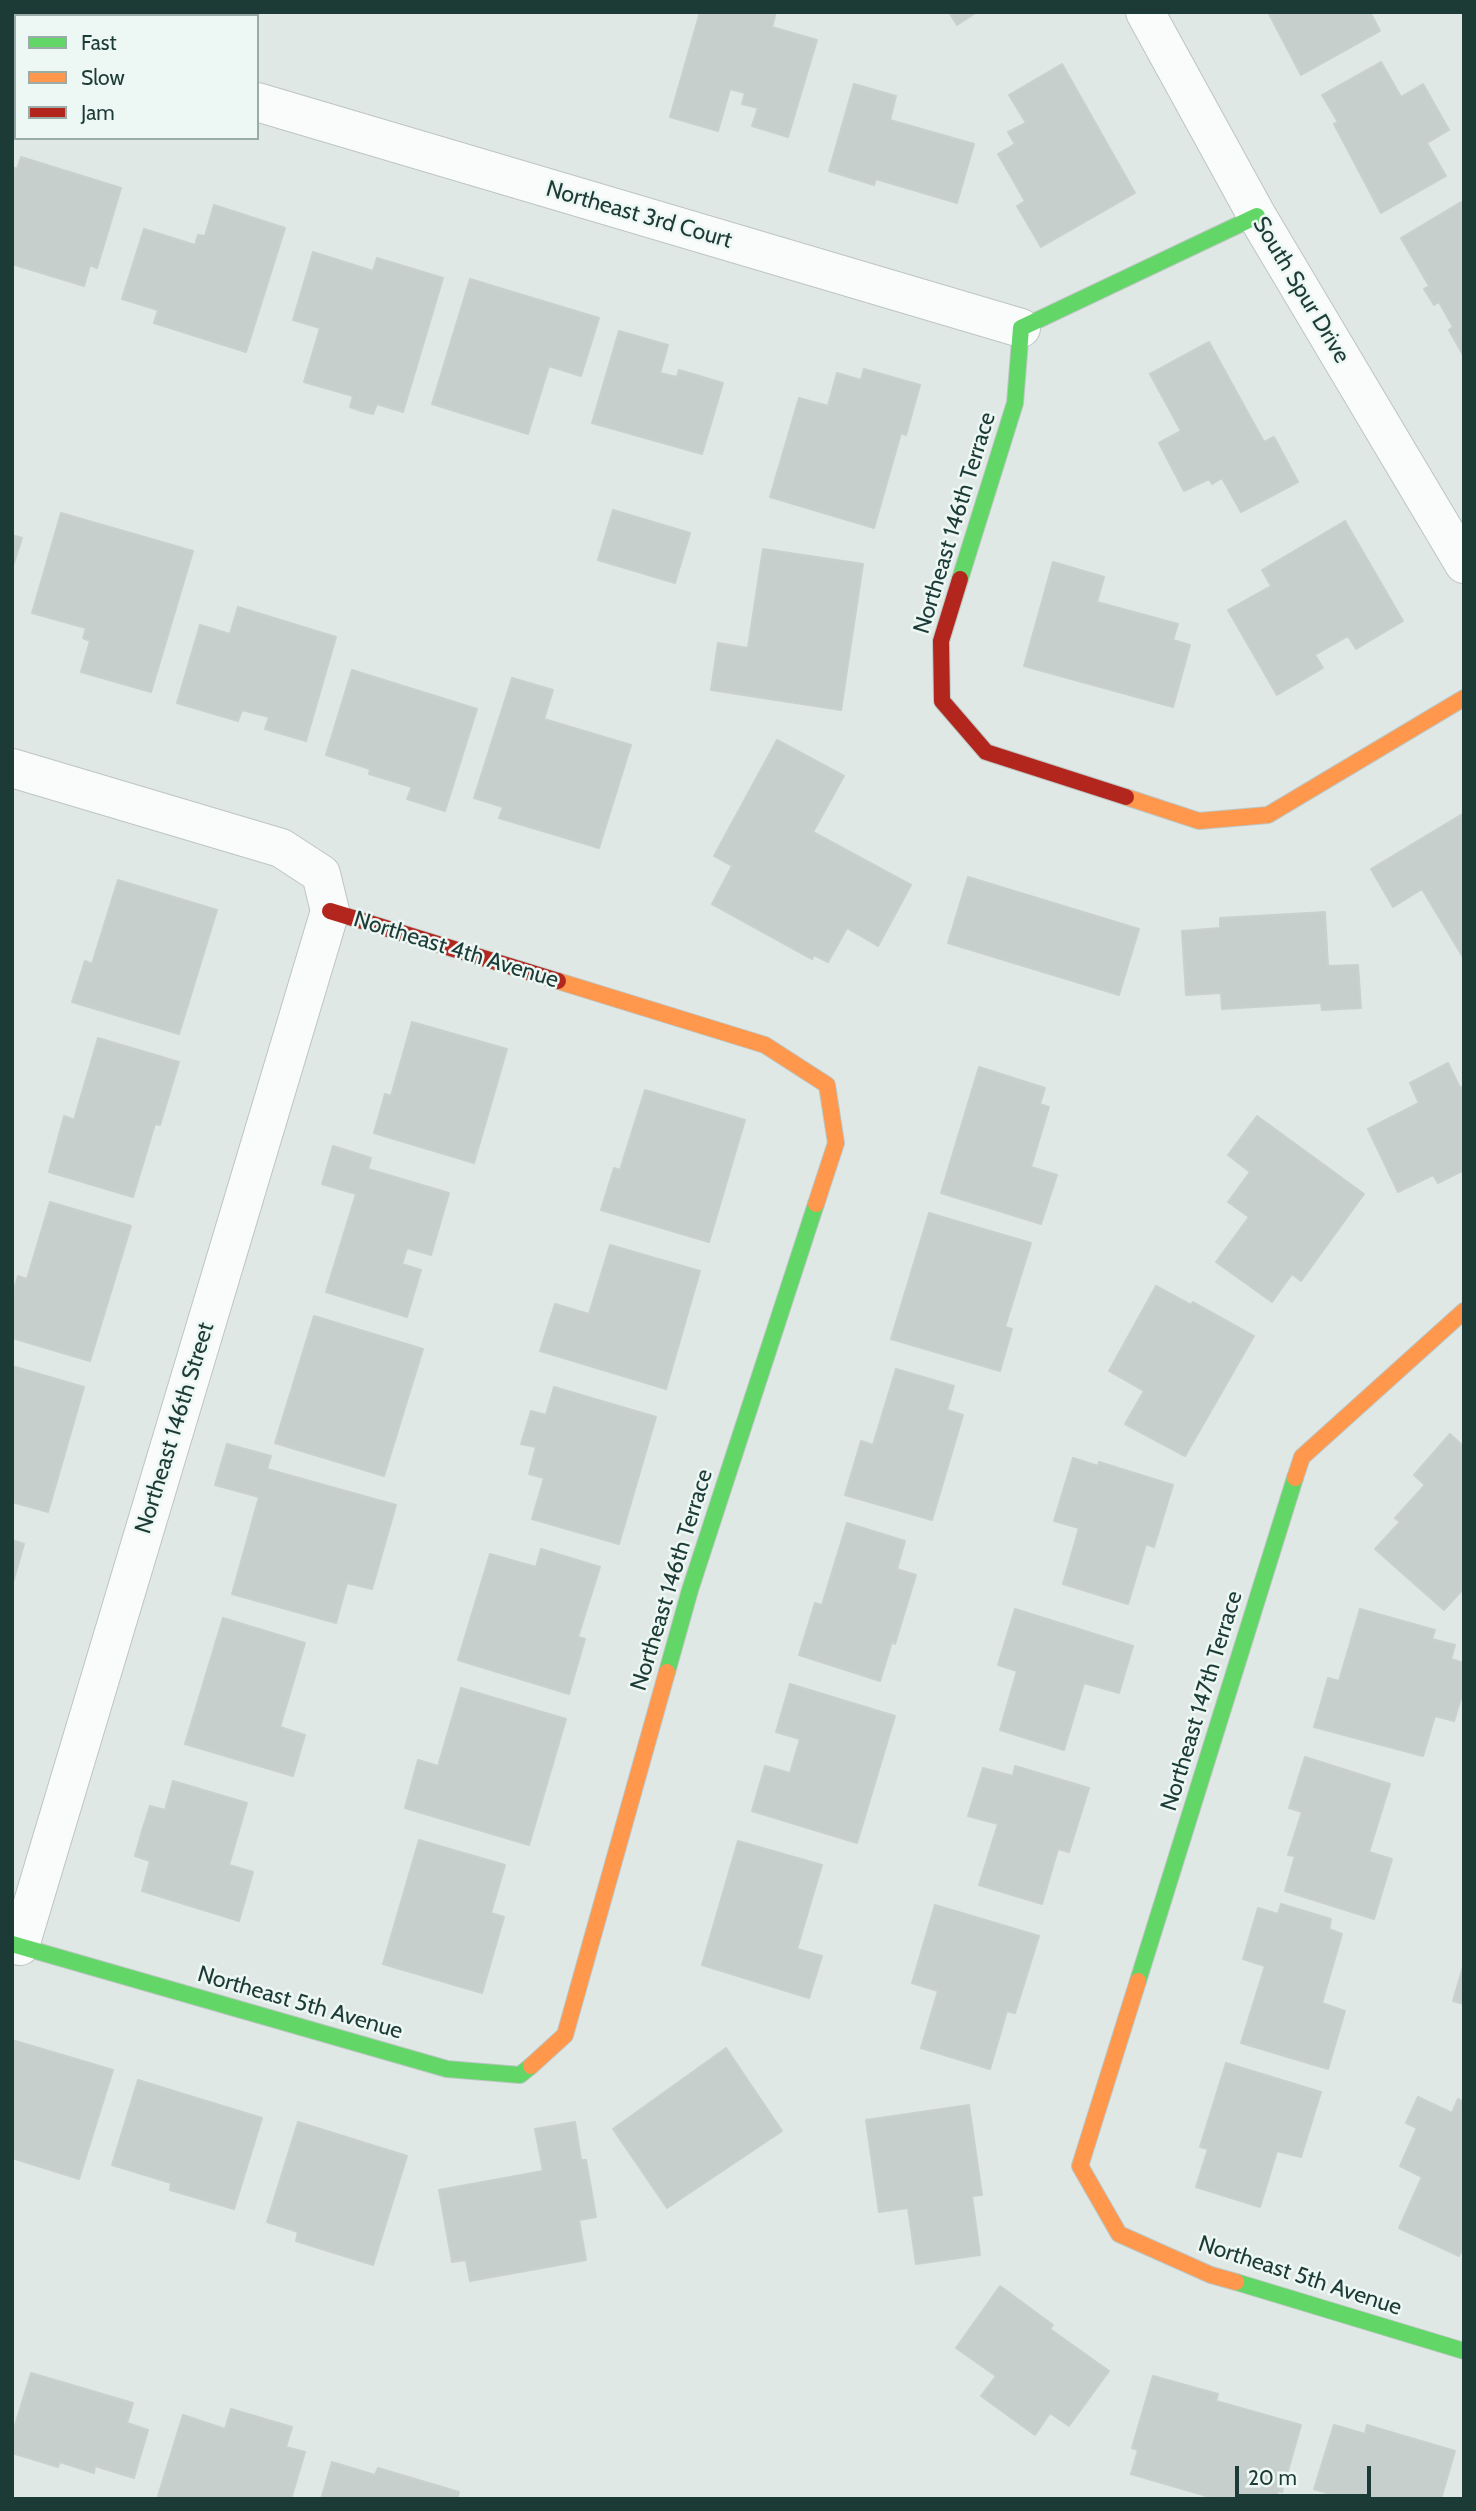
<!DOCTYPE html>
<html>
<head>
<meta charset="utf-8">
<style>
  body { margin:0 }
  #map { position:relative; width:1476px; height:2511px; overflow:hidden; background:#e0e8e5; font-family:Cabin,sans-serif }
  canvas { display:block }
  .frame { position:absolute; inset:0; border:14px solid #1d3b36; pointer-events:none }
  .legend { position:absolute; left:14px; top:14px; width:245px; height:126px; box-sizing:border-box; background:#edf7f3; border:2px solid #9aaca7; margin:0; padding:9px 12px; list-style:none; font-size:21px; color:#1d3b36 }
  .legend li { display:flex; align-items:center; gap:14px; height:35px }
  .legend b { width:35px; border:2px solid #9aaca7 }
  .scale { position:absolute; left:1235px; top:2466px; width:136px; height:32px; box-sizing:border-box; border:4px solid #1d3b36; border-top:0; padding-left:9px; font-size:21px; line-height:24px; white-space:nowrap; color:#1d3b36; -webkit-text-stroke:5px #edf7f3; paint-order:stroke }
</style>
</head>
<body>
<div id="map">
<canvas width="1476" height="2511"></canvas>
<div class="frame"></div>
<ul class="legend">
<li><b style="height:9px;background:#63d668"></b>Fast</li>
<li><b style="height:9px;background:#ff974d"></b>Slow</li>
<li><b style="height:9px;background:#b3261e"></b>Jam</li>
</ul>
<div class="scale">20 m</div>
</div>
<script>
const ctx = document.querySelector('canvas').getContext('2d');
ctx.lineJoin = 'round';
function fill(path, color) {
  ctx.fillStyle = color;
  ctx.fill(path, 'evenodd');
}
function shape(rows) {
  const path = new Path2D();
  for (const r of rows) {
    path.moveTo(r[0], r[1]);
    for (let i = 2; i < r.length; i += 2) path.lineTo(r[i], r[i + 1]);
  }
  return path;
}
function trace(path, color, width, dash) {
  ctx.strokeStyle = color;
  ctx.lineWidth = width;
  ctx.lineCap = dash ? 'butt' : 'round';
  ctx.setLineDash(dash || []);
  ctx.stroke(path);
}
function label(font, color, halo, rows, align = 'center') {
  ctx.font = font + ' Cabin,sans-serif';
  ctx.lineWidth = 5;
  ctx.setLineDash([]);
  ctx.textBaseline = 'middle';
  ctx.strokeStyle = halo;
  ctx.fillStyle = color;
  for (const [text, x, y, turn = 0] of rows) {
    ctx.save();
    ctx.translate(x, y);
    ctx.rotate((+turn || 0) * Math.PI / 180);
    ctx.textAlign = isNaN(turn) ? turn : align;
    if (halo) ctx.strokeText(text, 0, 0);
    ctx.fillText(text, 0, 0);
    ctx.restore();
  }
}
const building = shape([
  [700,12,776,12,772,27,817,40,788,137,752,126,758,108,742,104,745,93,730,89,718,131,670,117,700,12],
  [949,12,977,12,957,25,949,12],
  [1268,12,1370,12,1380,31,1301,75,1268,12],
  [1381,62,1401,97,1423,84,1449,130,1427,143,1446,176,1381,213,1334,124,1338,122,1322,95,1381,62],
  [1062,64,1135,193,1041,247,1017,206,1025,201,998,154,1015,144,1008,132,1026,123,1009,95,1062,64],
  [854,84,896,96,890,120,974,144,957,203,876,179,874,185,829,171,854,84],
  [21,157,121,188,97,268,90,265,84,286,12,264,12,167,17,169,21,157],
  [1461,202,1464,207,1463,355,1449,330,1453,327,1439,302,1434,305,1424,289,1429,286,1401,238,1461,202],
  [214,205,285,228,246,352,154,323,158,310,122,299,144,229,195,245,198,235,205,236,214,205],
  [313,252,373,271,377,258,443,278,403,412,377,404,373,414,361,411,350,407,353,396,304,382,320,328,293,320,313,252],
  [470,279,599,318,581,376,549,366,528,434,432,404,470,279],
  [619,331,668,345,660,373,677,377,679,370,723,383,702,454,592,423,619,331],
  [1209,342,1264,442,1274,437,1298,482,1241,512,1222,478,1212,484,1209,479,1184,491,1159,443,1181,431,1150,374,1209,342],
  [864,369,920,385,906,435,901,433,874,528,770,497,799,398,828,406,837,373,861,380,864,369],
  [613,510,690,533,675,583,598,560,613,510],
  [61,513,193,551,151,692,81,672,90,641,83,638,86,628,32,613,61,513],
  [1345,521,1403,621,1356,649,1348,636,1315,655,1323,668,1277,695,1228,610,1271,586,1262,570,1345,521],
  [12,535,22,538,12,569,12,535],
  [763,549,863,564,841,710,711,690,718,643,748,648,763,549],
  [1053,562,1104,577,1097,602,1178,624,1173,640,1190,645,1173,707,1024,666,1053,562],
  [238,607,336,637,306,741,265,729,269,717,242,710,238,721,177,703,200,625,230,634,238,607],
  [352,670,477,709,445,811,407,799,412,787,369,774,370,769,326,755,352,670],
  [512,678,553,690,544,719,631,745,599,848,499,818,503,807,474,798,512,678],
  [777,740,844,776,813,832,911,885,878,946,847,928,828,962,814,955,812,959,712,904,732,866,714,856,777,740],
  [1464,813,1464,959,1422,889,1393,907,1371,869,1464,813],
  [968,877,1139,929,1119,995,948,943,968,877],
  [118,880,217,910,179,1034,72,1002,85,961,92,964,118,880],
  [1325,912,1328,966,1358,965,1361,1008,1322,1010,1321,1003,1222,1009,1221,993,1186,995,1182,931,1220,928,1220,918,1325,912],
  [412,1022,507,1049,474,1163,374,1133,385,1094,391,1096,412,1022],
  [98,1038,179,1062,160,1125,155,1124,133,1197,49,1172,64,1116,74,1120,98,1038],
  [1448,1063,1460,1088,1464,1086,1464,1170,1438,1183,1433,1175,1398,1192,1368,1129,1419,1103,1410,1083,1448,1063],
  [979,1067,1045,1088,1040,1104,1049,1107,1031,1167,1057,1175,1041,1224,941,1193,979,1067],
  [645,1090,745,1120,709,1242,601,1210,614,1168,620,1170,645,1090],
  [1257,1116,1364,1194,1301,1281,1292,1274,1272,1302,1216,1262,1249,1217,1228,1202,1250,1172,1228,1155,1257,1116],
  [333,1146,371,1158,368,1169,449,1193,431,1255,407,1248,402,1264,421,1270,407,1317,326,1292,356,1194,322,1184,333,1146],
  [50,1202,131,1226,90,1361,12,1338,12,1296,18,1276,27,1279,50,1202],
  [929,1213,1031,1243,1005,1327,1012,1329,1000,1371,891,1339,929,1213],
  [610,1245,700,1271,666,1389,540,1351,555,1304,589,1314,610,1245],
  [1156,1286,1191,1305,1193,1302,1254,1336,1185,1456,1125,1424,1144,1391,1109,1371,1156,1286],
  [314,1316,423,1349,384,1476,275,1443,314,1316],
  [12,1366,84,1387,48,1512,12,1502,12,1366],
  [896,1369,954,1386,947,1410,963,1415,932,1520,845,1495,861,1441,873,1445,896,1369],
  [554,1387,656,1417,619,1544,532,1519,544,1478,529,1474,536,1447,521,1444,531,1411,546,1415,554,1387],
  [1450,1434,1464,1447,1464,1588,1444,1610,1375,1549,1400,1522,1395,1518,1425,1485,1414,1475,1450,1434],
  [227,1444,271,1456,267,1469,396,1505,372,1589,347,1583,336,1623,232,1594,259,1497,215,1485,227,1444],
  [1073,1458,1098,1466,1099,1462,1173,1485,1154,1547,1146,1544,1128,1604,1063,1584,1079,1528,1054,1521,1073,1458],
  [847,1523,905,1541,897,1569,916,1575,895,1644,892,1642,880,1681,799,1655,815,1603,822,1605,847,1523],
  [12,1540,24,1544,12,1586,12,1540],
  [541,1549,600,1567,578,1637,585,1639,569,1694,458,1660,490,1554,536,1567,541,1549],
  [1015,1609,1133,1646,1119,1693,1084,1683,1064,1750,1000,1730,1017,1671,998,1665,1015,1609],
  [1360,1609,1435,1630,1432,1639,1455,1645,1451,1659,1464,1663,1464,1689,1454,1721,1435,1716,1423,1756,1314,1727,1328,1678,1339,1681,1360,1609],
  [223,1618,305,1643,280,1727,305,1735,293,1776,185,1744,223,1618],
  [790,1684,895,1716,857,1843,752,1811,765,1766,790,1773,800,1739,776,1732,790,1684],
  [461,1688,566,1719,529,1845,405,1808,418,1760,438,1766,461,1688],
  [1305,1757,1390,1784,1369,1852,1392,1859,1374,1919,1285,1891,1295,1856,1288,1855,1302,1812,1289,1808,1305,1757],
  [1015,1766,1089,1788,1069,1852,1058,1849,1042,1904,979,1885,998,1824,968,1816,983,1768,1013,1776,1015,1766],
  [173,1781,247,1803,229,1865,253,1872,239,1921,142,1891,150,1861,135,1856,142,1831,150,1806,165,1810,173,1781],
  [419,1840,505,1865,491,1913,504,1917,482,1993,383,1964,419,1840],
  [738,1841,822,1865,797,1949,822,1956,809,1998,702,1965,738,1841],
  [1281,1904,1331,1919,1329,1929,1342,1934,1322,2003,1345,2011,1328,2069,1241,2043,1265,1966,1243,1959,1258,1908,1278,1914,1281,1904],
  [935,1905,1039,1936,1015,2013,1007,2011,990,2069,921,2048,938,1991,912,1983,935,1905],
  [1464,1963,1464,2004,1453,2001,1464,1963],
  [12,2040,113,2070,79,2179,12,2158,12,2040],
  [726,2048,782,2131,667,2208,613,2129,726,2048],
  [1226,2063,1321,2092,1301,2157,1277,2151,1260,2207,1196,2187,1208,2149,1200,2147,1226,2063],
  [138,2080,262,2118,234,2209,170,2190,171,2183,112,2165,138,2080],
  [1418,2097,1452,2113,1458,2099,1464,2102,1464,2247,1459,2256,1399,2228,1422,2177,1400,2166,1417,2128,1406,2123,1418,2097],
  [969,2105,982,2195,972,2196,980,2255,916,2264,908,2208,879,2212,866,2120,969,2105],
  [298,2122,407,2156,373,2265,296,2241,298,2232,267,2222,298,2122],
  [575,2122,581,2160,586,2160,596,2217,579,2220,586,2260,470,2281,466,2260,452,2262,439,2190,543,2171,535,2129,575,2122],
  [1000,2286,1053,2325,1050,2329,1109,2371,1069,2426,1050,2413,1035,2435,981,2396,996,2376,956,2348,1000,2286],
  [31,2373,133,2403,127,2423,148,2430,134,2478,95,2466,94,2473,60,2462,58,2467,12,2453,12,2435,31,2373],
  [1153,2376,1218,2394,1216,2401,1301,2425,1282,2492,1278,2491,1276,2499,1217,2499,1131,2474,1138,2450,1132,2448,1153,2376],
  [231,2409,292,2427,286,2447,305,2452,291,2499,168,2499,158,2496,183,2415,225,2429,231,2409],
  [1334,2425,1365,2434,1367,2425,1455,2451,1441,2499,1346,2499,1314,2489,1334,2425],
  [332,2462,375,2475,378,2468,459,2492,457,2499,321,2499,332,2462]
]);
fill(building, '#c7cfcc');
trace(building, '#c9d1ce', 2);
const street = shape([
  [1145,12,1257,216,1464,564],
  [12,29,16,30],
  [257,102,1021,328],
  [12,768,281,848,321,874,330,911,20,1946]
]);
const fast = shape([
  [960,579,1015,403,1021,328,1257,216],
  [667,1672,690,1590,816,1204],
  [12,1944,447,2069,520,2075,531,2066],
  [1138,1981,1295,1478],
  [1236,2282,1464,2351]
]);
const slow = shape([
  [1126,797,1199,821,1268,815,1464,698],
  [558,981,765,1045,827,1085,836,1143,816,1204],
  [1295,1478,1302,1457,1464,1311],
  [1138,1981,1080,2166,1119,2234,1211,2275,1236,2282],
  [531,2066,565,2035,667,1672]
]);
const jam = shape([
  [960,579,941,641,942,701,986,752,1126,797],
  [330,911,558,981]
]);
trace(street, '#bdc5c2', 40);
trace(fast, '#bcc6c3', 18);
trace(slow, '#bcc6c3', 18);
trace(jam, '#bcc6c3', 18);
trace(street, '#fafcfb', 38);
trace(fast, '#63d668', 16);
trace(slow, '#ff974d', 16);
trace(jam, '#b3261e', 16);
label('23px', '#1d3b36', '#edf7f3', [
  ["Northeast 3rd Court",639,215,16],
  ["South Spur Drive",1301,290,59],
  ["Northeast 146th Terrace",955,523,-73],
  ["Northeast 4th Avenue",456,950,17],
  ["Northeast 146th Street",175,1428,-73],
  ["Northeast 146th Terrace",672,1580,-73],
  ["Northeast 147th Terrace",1202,1701,-73],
  ["Northeast 5th Avenue",300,2003,16],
  ["Northeast 5th Avenue",1300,2276,18]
]);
</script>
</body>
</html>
